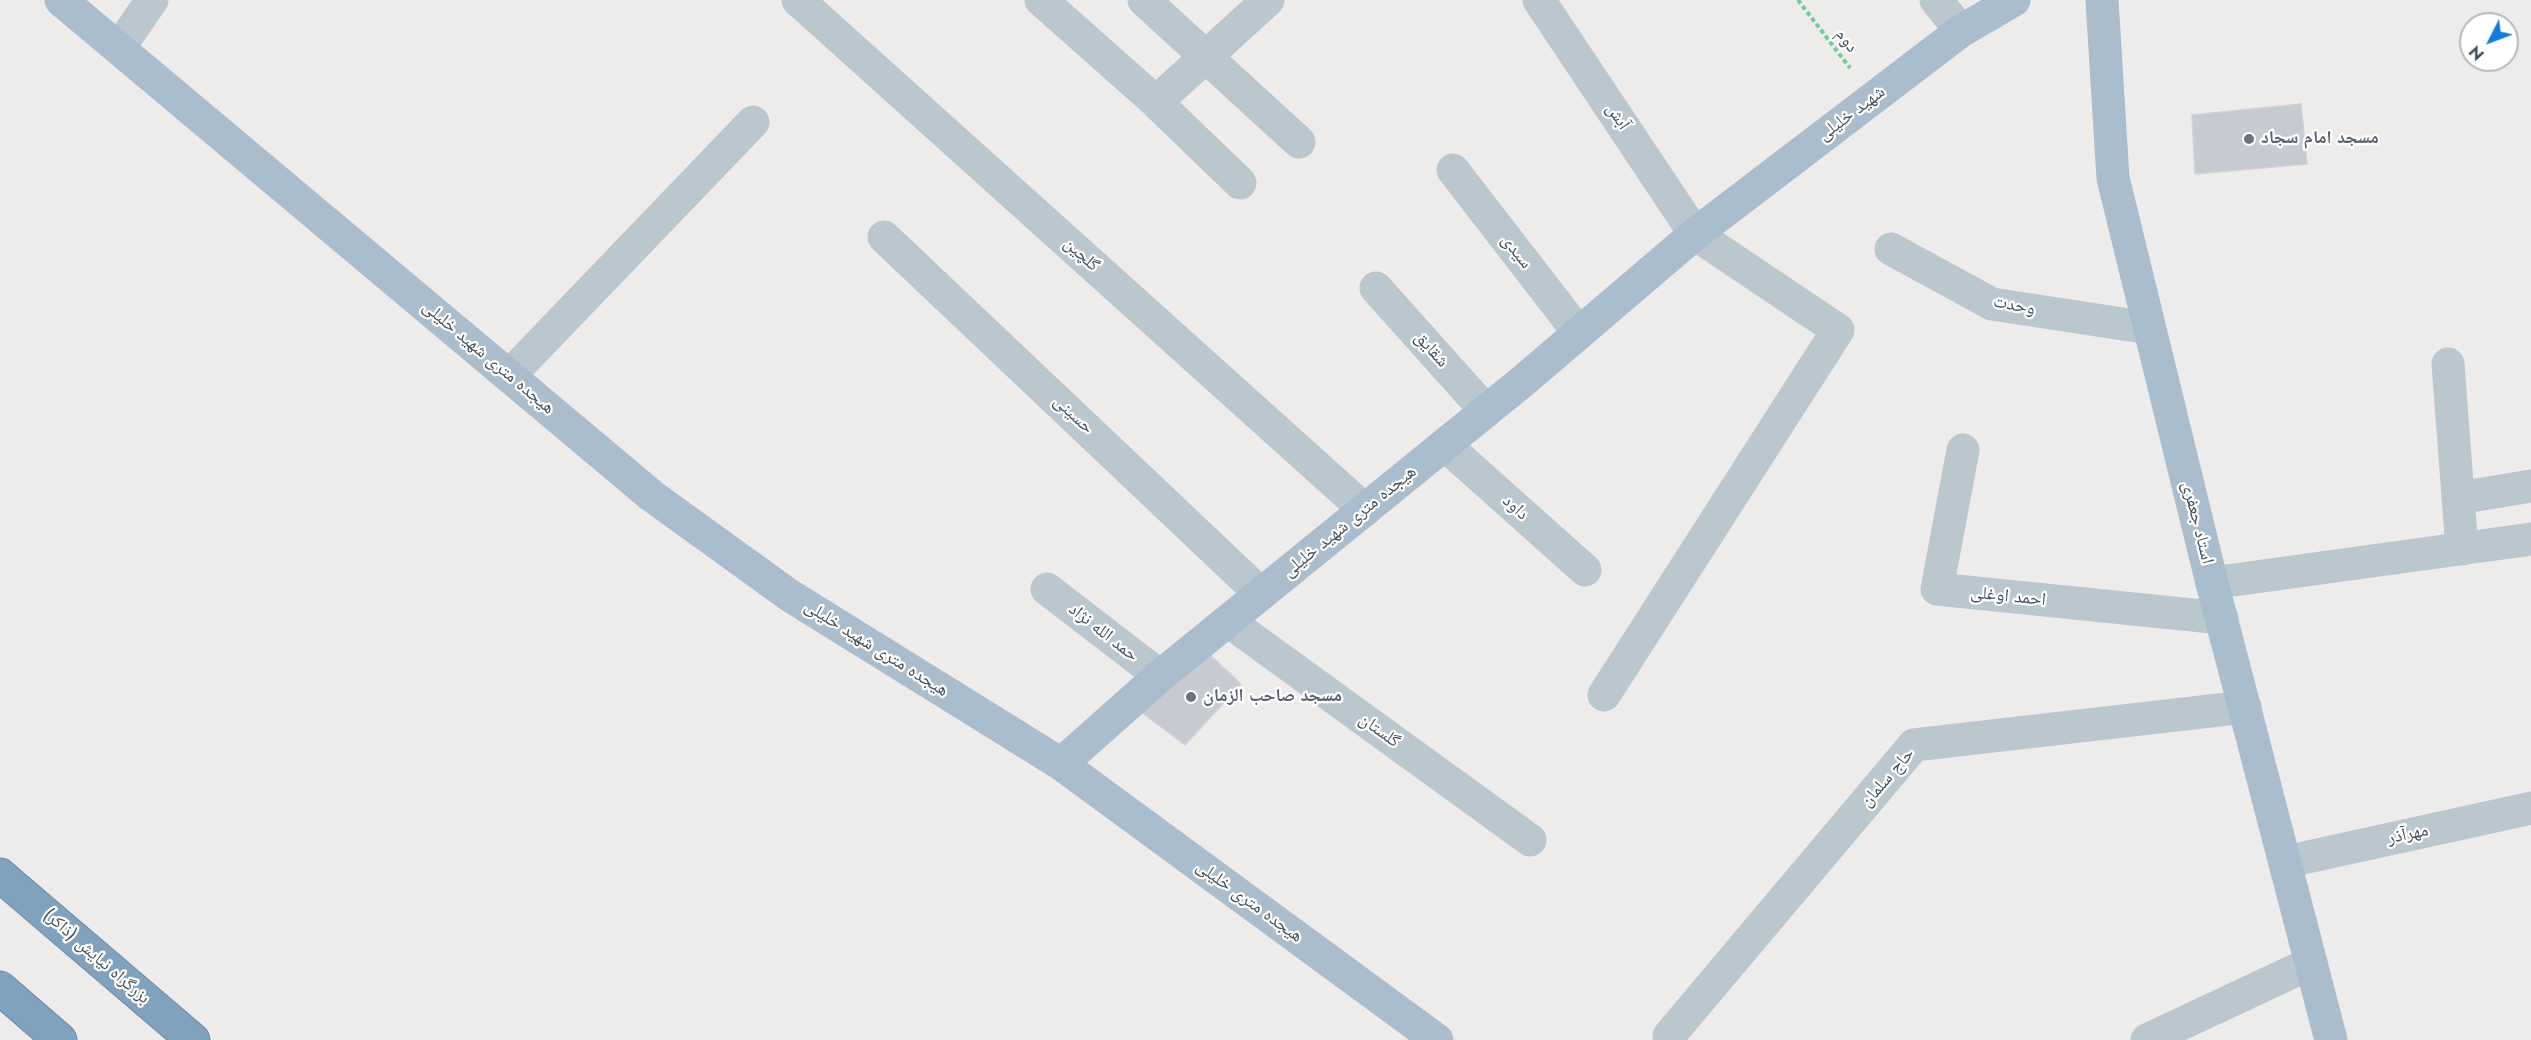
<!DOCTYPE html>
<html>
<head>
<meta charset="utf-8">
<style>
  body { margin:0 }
  #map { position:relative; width:2531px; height:1040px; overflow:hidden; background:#eeebeb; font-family:Jost,sans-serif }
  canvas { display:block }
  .north { position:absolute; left:2459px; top:12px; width:60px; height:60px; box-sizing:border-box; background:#fff; border:2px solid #b4b9bd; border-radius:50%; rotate:228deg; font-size:16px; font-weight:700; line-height:24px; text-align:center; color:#435059 }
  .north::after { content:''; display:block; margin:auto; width:21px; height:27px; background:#137be0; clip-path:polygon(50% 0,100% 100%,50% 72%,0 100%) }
</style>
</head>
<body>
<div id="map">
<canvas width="2531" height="1040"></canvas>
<div class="north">N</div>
</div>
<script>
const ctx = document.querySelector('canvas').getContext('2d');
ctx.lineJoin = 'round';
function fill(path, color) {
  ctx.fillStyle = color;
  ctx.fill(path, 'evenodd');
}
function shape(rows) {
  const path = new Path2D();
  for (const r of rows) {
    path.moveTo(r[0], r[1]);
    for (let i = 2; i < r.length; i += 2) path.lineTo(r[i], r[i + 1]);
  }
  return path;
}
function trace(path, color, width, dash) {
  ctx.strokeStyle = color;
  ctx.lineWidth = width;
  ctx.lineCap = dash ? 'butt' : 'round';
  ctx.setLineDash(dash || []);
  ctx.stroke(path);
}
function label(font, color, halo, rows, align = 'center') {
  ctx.font = font + ' Jost,"Noto Naskh Arabic",sans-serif';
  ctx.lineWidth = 4.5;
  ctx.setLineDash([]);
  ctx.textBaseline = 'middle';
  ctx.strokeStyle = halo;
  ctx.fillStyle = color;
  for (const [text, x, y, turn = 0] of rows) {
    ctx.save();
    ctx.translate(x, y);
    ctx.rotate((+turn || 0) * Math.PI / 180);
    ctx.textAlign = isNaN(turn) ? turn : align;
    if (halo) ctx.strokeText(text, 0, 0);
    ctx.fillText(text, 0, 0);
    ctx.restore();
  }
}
const building = shape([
  [2301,104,2307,164,2195,174,2192,115,2301,104],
  [1206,651,1241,684,1185,745,1137,709,1206,651]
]);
fill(building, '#c8cad1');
trace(building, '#cfd2d7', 1.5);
const highway = shape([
  [0,875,193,1040],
  [0,988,60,1040]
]);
trace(highway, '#6c8da8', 35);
trace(shape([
  [1798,0,1850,68]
]), '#6ecd98', 4, [4.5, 3]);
trace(shape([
  [798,0,1365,510],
  [1041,0,1156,102,1240,183],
  [1144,0,1299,142],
  [1539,0,1695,234,1838,330,1604,695],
  [1936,0,1961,31],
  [119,48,152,0],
  [1156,102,1268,0],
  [1453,170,1579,333],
  [884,237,1261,594],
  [1891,249,1992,304,2149,328],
  [1376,288,1486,411],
  [2448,364,2462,549],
  [509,376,753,122],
  [1445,445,1585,570],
  [1963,450,1937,589,2222,618],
  [2458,498,2531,486],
  [2212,583,2531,539],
  [1047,589,1160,676],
  [1228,621,1530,840],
  [2285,862,2531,808],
  [1669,1036,1914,745,2245,707],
  [2147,1040,2311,963]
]), '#bbc7cf', 33);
trace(shape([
  [61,0,652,496,789,595,1061,764,1437,1040],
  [2102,0,2113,178,2212,583,2331,1040],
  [1061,764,1160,676,1523,381,1695,234,1961,31,2014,0]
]), '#a9bdcc', 33);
trace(highway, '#80a2bd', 33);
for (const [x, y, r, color] of [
  [2249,139,6,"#6b7280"],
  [1191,697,6,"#6b7280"]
]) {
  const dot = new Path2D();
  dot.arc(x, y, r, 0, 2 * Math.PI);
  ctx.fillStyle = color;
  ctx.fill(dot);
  trace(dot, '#fff', 2);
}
label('18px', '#435059', '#fff', [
  ["دوم",1846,41,52],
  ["شهید خلیلی",1852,114,-37],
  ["آبش",1617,117,56],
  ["سیدی",1516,252,52],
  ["گلچین",1081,255,42],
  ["وحدت",2014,306,11],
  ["شقایق",1431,350,48],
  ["هیجده متری شهید خلیلی",488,358,40],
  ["حسینی",1073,415,43],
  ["داود",1515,508,42],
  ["هیجده متری شهید خلیلی",1350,522,-39],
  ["استاد جعفری",2197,523,76],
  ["احمد اوغلی",2008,597,6],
  ["حمد الله نژاد",1103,633,38],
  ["هیجده متری شهید خلیلی",876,649,32],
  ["گلستان",1379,731,36],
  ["حاج سلمان",1888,778,-49],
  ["مهرآذر",2408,835,-12],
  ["هیجده متری خلیلی",1249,902,36],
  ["بزرگراه نیایش (ذاکر)",96,957,41]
]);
label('bold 18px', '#5b616d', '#fff', [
  ["مسجد امام سجاد",2261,139],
  ["مسجد صاحب الزمان",1203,697]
], 'left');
</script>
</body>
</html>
